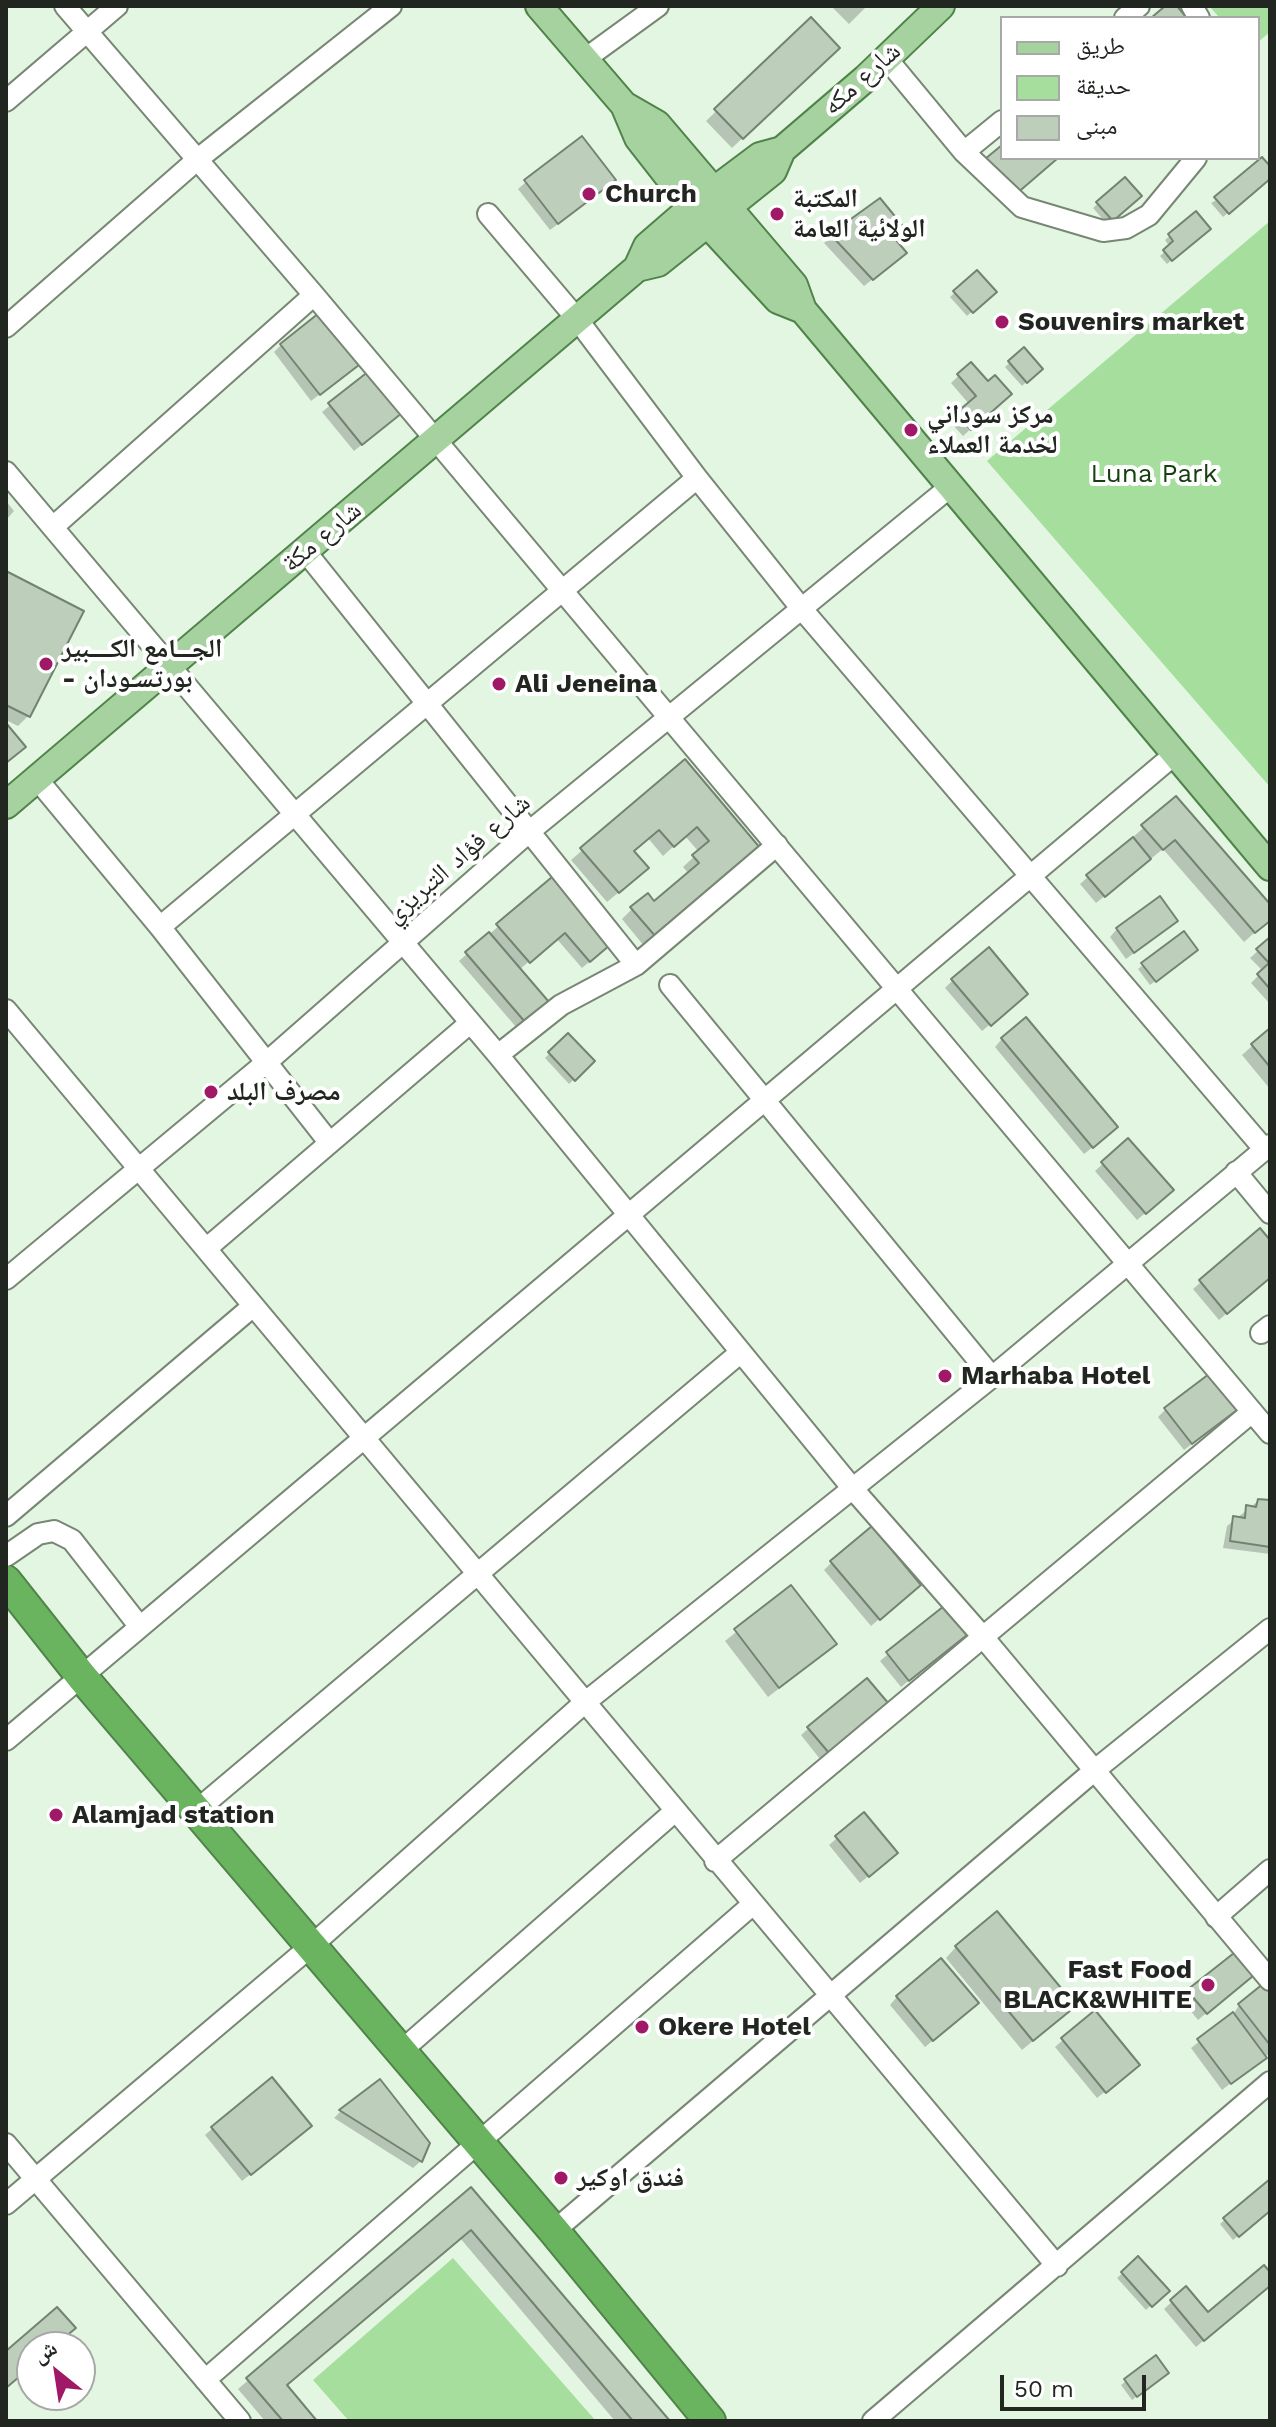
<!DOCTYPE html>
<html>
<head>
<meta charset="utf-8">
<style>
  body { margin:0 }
  #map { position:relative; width:1276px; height:2427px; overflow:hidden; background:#e3f6e1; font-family:"Work Sans","Noto Naskh Arabic",sans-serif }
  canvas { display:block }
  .frame { position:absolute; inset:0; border:8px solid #212720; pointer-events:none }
  .legend { position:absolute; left:1000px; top:16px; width:260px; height:144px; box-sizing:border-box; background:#fff; border:2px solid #a6a9a6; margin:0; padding:10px 14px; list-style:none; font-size:24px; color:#212720 }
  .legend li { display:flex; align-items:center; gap:16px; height:40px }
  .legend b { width:40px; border:2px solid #a6a9a6 }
  .north { position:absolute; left:16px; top:2331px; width:80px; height:80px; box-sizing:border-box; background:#fff; border:2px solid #a6a9a6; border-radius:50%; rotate:330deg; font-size:22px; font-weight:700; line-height:32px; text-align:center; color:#212720 }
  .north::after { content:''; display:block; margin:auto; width:28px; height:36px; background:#a01967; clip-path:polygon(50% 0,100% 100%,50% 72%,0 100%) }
  .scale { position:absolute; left:1000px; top:2375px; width:146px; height:36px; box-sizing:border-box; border:4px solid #212720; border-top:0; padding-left:10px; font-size:24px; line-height:28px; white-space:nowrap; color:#212720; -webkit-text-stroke:6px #fff; paint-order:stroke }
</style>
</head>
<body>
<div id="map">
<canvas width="1276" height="2427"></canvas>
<div class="frame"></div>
<ul class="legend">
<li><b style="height:10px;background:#a6d2a0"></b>طريق</li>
<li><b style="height:22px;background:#a5de9d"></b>حديقة</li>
<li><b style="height:22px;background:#bdcfbb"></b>مبنى</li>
</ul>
<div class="north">ش</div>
<div class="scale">50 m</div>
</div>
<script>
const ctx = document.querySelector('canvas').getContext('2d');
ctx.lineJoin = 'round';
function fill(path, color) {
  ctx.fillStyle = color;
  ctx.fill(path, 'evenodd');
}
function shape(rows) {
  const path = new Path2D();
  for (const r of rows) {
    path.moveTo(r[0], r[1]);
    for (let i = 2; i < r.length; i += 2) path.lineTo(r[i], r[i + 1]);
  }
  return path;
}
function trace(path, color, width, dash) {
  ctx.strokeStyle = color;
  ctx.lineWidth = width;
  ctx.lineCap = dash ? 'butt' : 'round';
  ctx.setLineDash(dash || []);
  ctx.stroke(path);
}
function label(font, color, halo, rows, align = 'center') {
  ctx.font = font + ' "Work Sans","Noto Naskh Arabic",sans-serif';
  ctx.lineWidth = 8;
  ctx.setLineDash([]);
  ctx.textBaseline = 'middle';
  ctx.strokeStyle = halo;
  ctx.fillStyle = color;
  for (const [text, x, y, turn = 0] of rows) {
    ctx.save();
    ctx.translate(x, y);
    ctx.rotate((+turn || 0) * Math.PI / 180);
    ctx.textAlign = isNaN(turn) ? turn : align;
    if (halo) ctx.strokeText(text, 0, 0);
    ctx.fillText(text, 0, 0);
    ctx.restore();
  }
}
fill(shape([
  [1209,6,1270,6,1270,32,1258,42,1258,18,1220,18],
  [1270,221,1270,787,987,461],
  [453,2258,596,2421,349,2421,313,2380]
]), '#a5de9d');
fill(shape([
  [831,6,867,6,849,24],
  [811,20,837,48,732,148,706,121],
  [1270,169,1270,177,1223,217,1211,203],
  [1124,179,1139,196,1107,224,1093,208],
  [526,182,606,187,550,230,518,189],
  [880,201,894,241,897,260,864,286,824,243],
  [1195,214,1204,233,1167,264,1160,256,1170,247,1165,240],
  [977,272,994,292,967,316,950,297],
  [281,345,349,372,311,401,274,352],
  [1024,350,1040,369,1022,386,1005,367],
  [970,365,1002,401,963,436,950,422,969,404,951,383],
  [368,374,392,420,354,451,322,412],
  [6,501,14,511,6,520],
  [6,573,28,716,18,726,6,720],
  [685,762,758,848,644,946,622,919,632,909,654,903,689,874,683,867,699,852,685,836,663,856,648,838,632,852,636,878,607,902,571,860],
  [1176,799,1270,907,1270,919,1244,942,1163,849,1096,903,1080,884],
  [551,880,600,953,582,968,556,938,519,970,539,1009,517,1028,459,961],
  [1176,921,1126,959,1110,937,1117,929],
  [1270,940,1270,1004,1251,983,1263,971,1250,958],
  [1191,955,1150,985,1138,969,1143,965],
  [953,980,1018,1001,982,1031,945,988],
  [1270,1030,1270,1089,1242,1055],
  [568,1035,593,1061,569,1084,545,1058],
  [1002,1039,1108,1135,1084,1154,995,1047],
  [1128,1141,1163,1198,1137,1220,1095,1171],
  [1260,1230,1270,1243,1270,1276,1219,1320,1193,1289],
  [1166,1409,1227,1417,1184,1450,1158,1417],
  [1258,1501,1270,1502,1270,1554,1223,1548,1227,1526],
  [832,1562,911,1592,871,1626,824,1570],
  [791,1588,824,1654,768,1697,725,1641],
  [943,1608,957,1642,901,1687,880,1661],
  [879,1711,820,1759,801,1735,809,1728],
  [864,1815,888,1860,860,1883,829,1845],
  [956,1947,1063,2016,1022,2050,946,1958],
  [1243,1983,1198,2020,1181,1999,1189,1992],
  [1270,1994,1270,2053,1222,2090,1191,2048,1233,2015,1239,2005],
  [897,1997,969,2011,925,2047,890,2005],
  [1094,2013,1130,2072,1097,2098,1055,2047],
  [341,2111,421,2161,413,2168,334,2118],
  [213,2128,302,2133,242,2181,205,2135],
  [1270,2181,1270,2209,1233,2240,1220,2224],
  [471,2190,667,2421,615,2421,460,2238,285,2386,315,2421,265,2421,238,2389],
  [1138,2259,1167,2290,1146,2310,1117,2278],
  [1270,2275,1267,2287,1196,2347,1164,2309,1186,2289,1208,2315],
  [1155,2358,1162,2377,1132,2400,1121,2385]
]), '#0003');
const building = shape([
  [1165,6,1177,6,1187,18,1151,18,1165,6],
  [811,17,840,48,743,139,714,109,811,17],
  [582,136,616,180,558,224,524,180,582,136],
  [1002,145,1002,158,1058,158,1015,195,985,159,1002,145],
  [1262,157,1270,166,1270,179,1229,214,1214,197,1262,157],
  [1125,177,1142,196,1113,221,1096,202,1125,177],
  [880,198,907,231,896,240,907,253,873,280,830,234,880,198],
  [1196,211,1211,229,1172,261,1163,250,1173,241,1168,234,1196,211],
  [977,270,997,292,973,313,953,291,977,270],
  [319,313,359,365,320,395,280,344,319,313],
  [1024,347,1043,369,1027,383,1008,361,1024,347],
  [971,362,988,381,995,375,1012,394,971,430,956,413,976,396,957,374,971,362],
  [369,371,402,413,362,445,328,403,369,371],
  [6,571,84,611,30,717,6,705,6,571],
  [6,723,26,747,6,763,6,723],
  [685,759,761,849,656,937,630,907,648,893,654,901,699,863,692,855,709,841,697,827,674,847,659,830,634,851,649,868,619,893,580,848,685,759],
  [1176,796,1270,904,1270,921,1255,933,1175,840,1163,850,1141,825,1176,796],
  [1133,837,1151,859,1105,897,1086,875,1133,837],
  [552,877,610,945,590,962,565,933,530,963,496,924,552,877],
  [1160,896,1178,921,1134,953,1116,928,1160,896],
  [1184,931,1198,950,1156,982,1141,963,1184,931],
  [489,932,549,1002,525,1022,465,952,489,932],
  [1270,937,1270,989,1257,974,1269,963,1256,949,1270,937],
  [989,947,1028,994,991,1026,951,979,989,947],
  [1026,1017,1118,1127,1093,1148,1001,1038,1026,1017],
  [1270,1028,1270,1067,1251,1044,1270,1028],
  [568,1033,595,1061,575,1081,548,1052,568,1033],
  [1128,1138,1174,1190,1146,1214,1101,1162,1128,1138],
  [1260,1228,1270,1240,1270,1278,1227,1314,1199,1280,1260,1228],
  [1209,1374,1237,1410,1192,1444,1164,1408,1209,1374],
  [1258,1499,1270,1500,1270,1547,1230,1541,1233,1516,1245,1518,1246,1505,1256,1507,1258,1499],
  [872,1526,921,1585,880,1620,830,1561,872,1526],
  [791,1585,837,1644,779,1688,734,1629,791,1585],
  [944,1606,967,1635,909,1681,886,1652,944,1606],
  [867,1678,889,1704,829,1753,807,1727,867,1678],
  [864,1812,898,1853,869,1877,835,1836,864,1812],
  [997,1911,1076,2006,1033,2041,955,1946,997,1911],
  [1234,1953,1253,1976,1207,2014,1187,1990,1234,1953],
  [941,1958,979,2003,933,2041,896,1996,941,1958],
  [1264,1983,1270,1991,1270,2045,1238,2004,1264,1983],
  [1095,2010,1140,2065,1106,2093,1061,2038,1095,2010],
  [1233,2012,1267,2058,1231,2084,1197,2039,1233,2012],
  [272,2077,312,2126,251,2175,211,2127,272,2077],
  [380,2079,430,2143,422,2162,339,2110,380,2079],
  [1270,2179,1270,2211,1239,2237,1223,2218,1270,2179],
  [471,2187,670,2421,633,2421,471,2230,287,2385,317,2421,283,2421,246,2378,471,2187],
  [1138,2256,1170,2291,1152,2307,1121,2272,1138,2256],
  [1264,2265,1270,2272,1270,2286,1204,2341,1170,2300,1186,2286,1208,2312,1264,2265],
  [57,2307,76,2328,53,2347,32,2347,32,2366,6,2388,6,2351,57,2307],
  [1156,2355,1169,2373,1137,2397,1124,2379,1156,2355]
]);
fill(building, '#bdcfbb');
trace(building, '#738371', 2);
const minor = shape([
  [65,6,314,295,1270,1433],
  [1192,6,1199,18],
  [1125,18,1139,6],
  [585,59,658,6],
  [887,59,964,152,1002,121],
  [6,101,117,6],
  [964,152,1022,207,1103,231,1126,228,1149,215,1196,158],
  [488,214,577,319,697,478,801,608,1265,1150],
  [6,327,198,159,391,6],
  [6,472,498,1055,853,1489,983,1637,1270,1980],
  [53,527,314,295],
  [305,551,636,965],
  [37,779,160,927,329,1142],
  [160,927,697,478],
  [670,985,992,1377],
  [6,1010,1057,2266],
  [498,1055,561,1005,636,965,777,845],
  [1236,1172,1270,1213],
  [207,1248,470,1023],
  [6,1279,267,1062,530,831,950,487],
  [1261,1333,1270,1326],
  [6,1516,252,1307],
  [6,1556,38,1534,54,1531,72,1540,140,1627],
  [6,1740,1175,754],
  [196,1811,741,1352],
  [715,1861,1252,1412],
  [1216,1917,1270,1870],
  [400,2052,674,1812],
  [6,2144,240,2421],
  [6,2204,310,1947,583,1704,992,1377,1270,1145],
  [554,2231,1095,1770,1270,1629],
  [205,2380,752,1905],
  [873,2421,1270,2082]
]);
const major = shape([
  [539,6,624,105,638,138,692,207,778,300,803,310],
  [624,105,657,124,794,285,803,310,1270,867],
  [637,268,658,263,773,171,782,150,866,78,941,6],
  [6,805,637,268,647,246,692,207,760,156,782,150]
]);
const highway = shape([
  [6,1581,82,1677,554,2231,710,2421]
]);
trace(minor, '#778774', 24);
trace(major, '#50834a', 30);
trace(highway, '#50834a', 34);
trace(minor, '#fff', 20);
trace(major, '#a6d2a0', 26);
trace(highway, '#6ab460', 30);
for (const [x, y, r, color] of [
  [589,194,8,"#a01967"],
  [777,214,8,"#a01967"],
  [1002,322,8,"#a01967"],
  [911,430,8,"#a01967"],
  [46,664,8,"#a01967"],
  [499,684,8,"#a01967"],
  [211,1092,8,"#a01967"],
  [945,1376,8,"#a01967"],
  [56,1815,8,"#a01967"],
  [1208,1985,8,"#a01967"],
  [642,2027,8,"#a01967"],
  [561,2178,8,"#a01967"]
]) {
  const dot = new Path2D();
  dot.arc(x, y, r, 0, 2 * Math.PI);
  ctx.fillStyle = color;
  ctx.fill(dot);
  trace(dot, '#fff', 3);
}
label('26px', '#212720', '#fff', [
  ["شارع مكه",862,79,-42],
  ["شارع مكة",322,537,-40],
  ["شارع فؤاد التبريزي",458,859,-41]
]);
label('bold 26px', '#212720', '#fff', [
  ["Church",605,194],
  ["المكتبة",793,199],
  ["الولائية العامة",793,229],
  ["Souvenirs market",1018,322],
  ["مركز سوداني",927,415],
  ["لخدمة العملاء",927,445],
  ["الجـــامع الكــــبير",62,649],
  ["- بورتسـودان",62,679],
  ["Ali Jeneina",515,684],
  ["مصرف البلد",227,1092],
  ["Marhaba Hotel",961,1376],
  ["Alamjad station",72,1815],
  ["Fast Food",1192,1970,"right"],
  ["BLACK&WHITE",1192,2000,"right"],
  ["Okere Hotel",658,2027],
  ["فندق اوكير",577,2178]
], 'left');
label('26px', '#164010', '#fff', [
  ["Luna Park",1154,474]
]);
</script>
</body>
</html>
